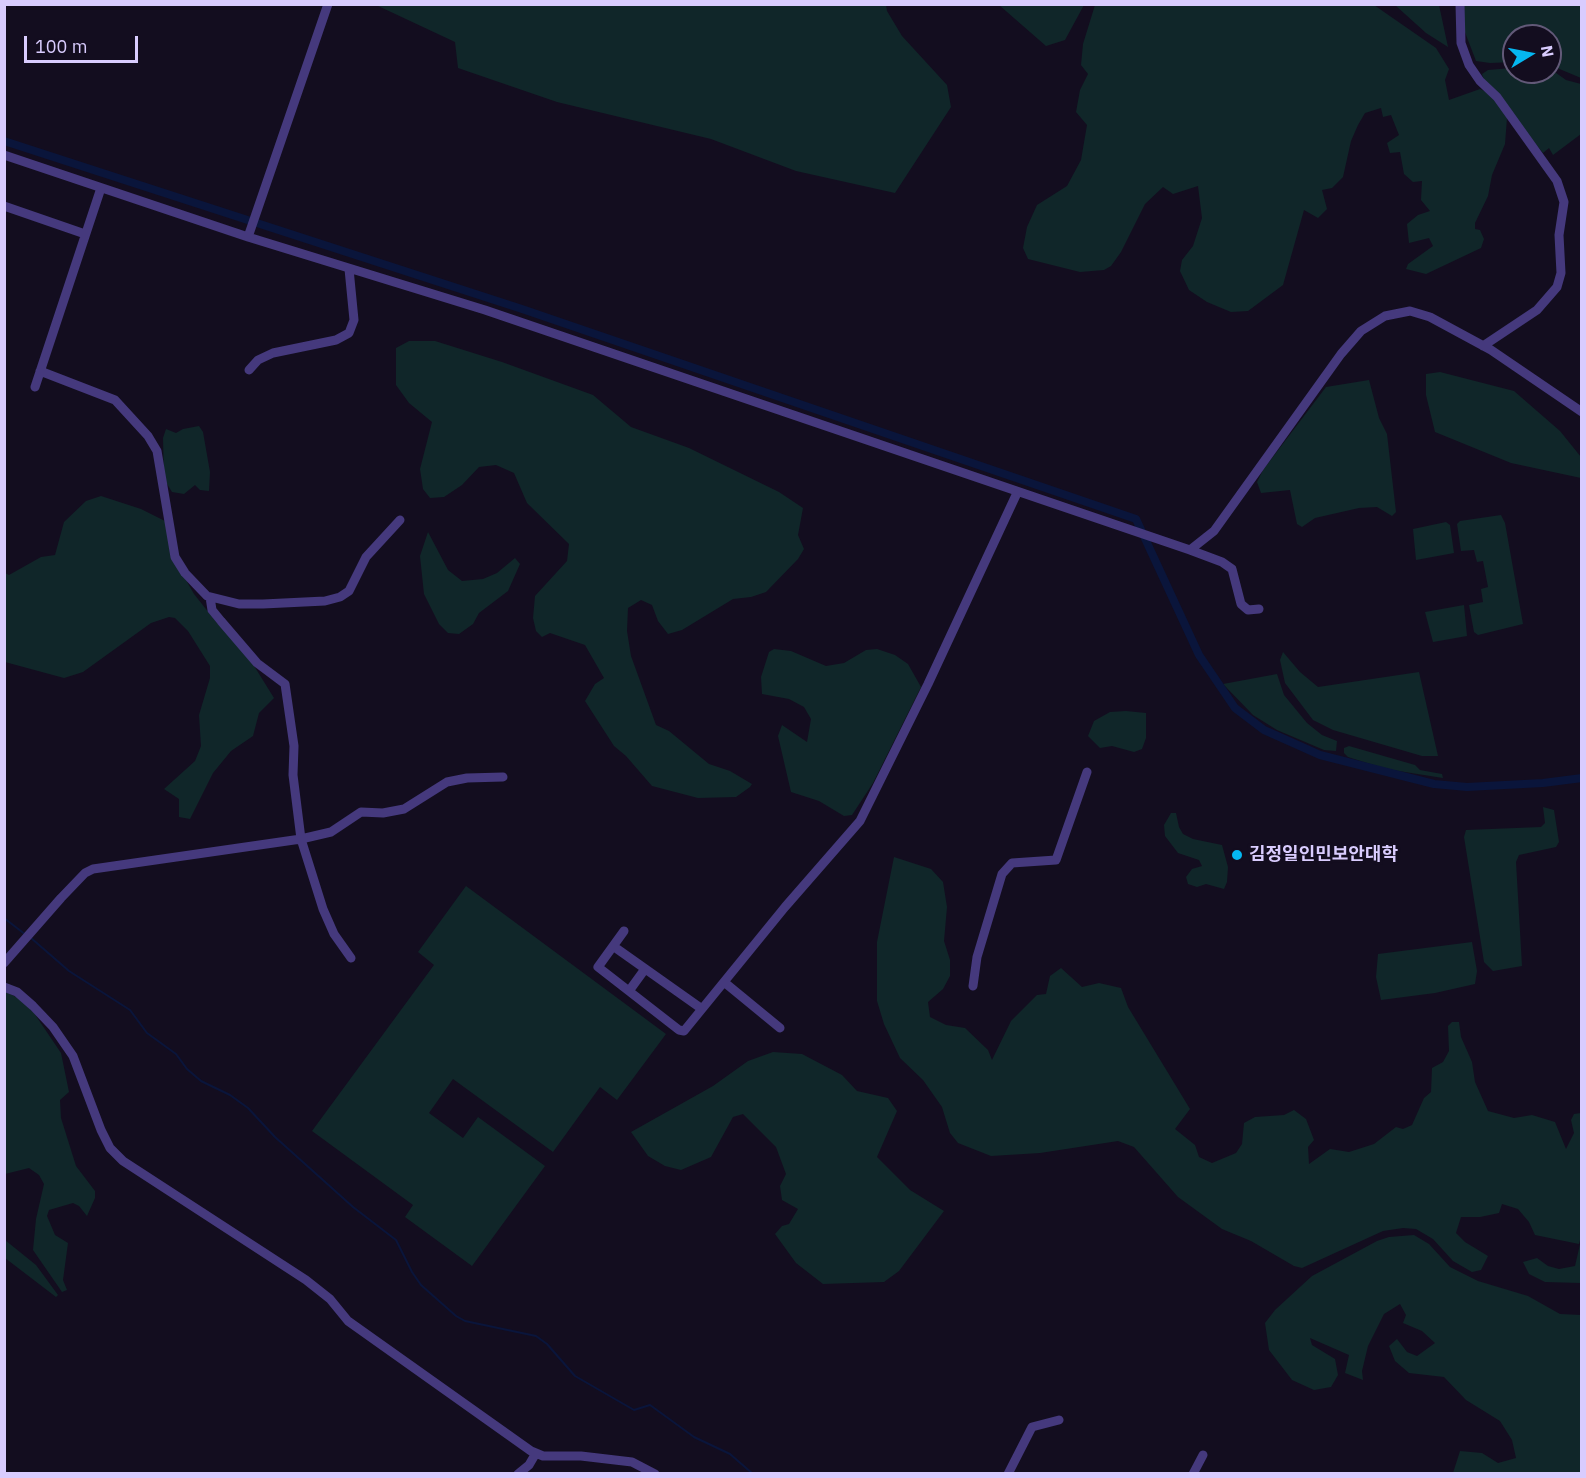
<!DOCTYPE html>
<html>
<head>
<meta charset="utf-8">
<style>
  body { margin:0 }
  #map { position:relative; width:1586px; height:1478px; overflow:hidden; background:#130d1f; font-family:"IBM Plex Sans",sans-serif }
  canvas { display:block }
  .frame { position:absolute; inset:0; border:6px solid #d9ccfe; pointer-events:none }
  .north { position:absolute; left:1502px; top:24px; width:60px; height:60px; box-sizing:border-box; background:#130d1f; border:2px solid #625978; border-radius:50%; rotate:80deg; font-size:16px; font-weight:700; line-height:24px; text-align:center; color:#d9ccfe }
  .north::after { content:''; display:block; margin:auto; width:21px; height:27px; background:#05b7f1; clip-path:polygon(50% 0,100% 100%,50% 72%,0 100%) }
  .scale { position:absolute; left:24px; top:36px; width:114px; height:27px; box-sizing:border-box; border:3px solid #d9ccfe; border-top:0; padding-left:8px; font-size:18px; line-height:21px; white-space:nowrap; color:#d9ccfe; -webkit-text-stroke:4px #130d1f; paint-order:stroke }
</style>
</head>
<body>
<div id="map">
<canvas width="1586" height="1478"></canvas>
<div class="frame"></div>
<div class="north">N</div>
<div class="scale">100 m</div>
</div>
<script>
const ctx = document.querySelector('canvas').getContext('2d');
ctx.lineJoin = 'round';
function fill(path, color) {
  ctx.fillStyle = color;
  ctx.fill(path, 'evenodd');
}
function shape(rows) {
  const path = new Path2D();
  for (const r of rows) {
    path.moveTo(r[0], r[1]);
    for (let i = 2; i < r.length; i += 2) path.lineTo(r[i], r[i + 1]);
  }
  return path;
}
function trace(path, color, width, dash) {
  ctx.strokeStyle = color;
  ctx.lineWidth = width;
  ctx.lineCap = dash ? 'butt' : 'round';
  ctx.setLineDash(dash || []);
  ctx.stroke(path);
}
function label(font, color, halo, rows, align = 'center') {
  ctx.font = font + ' "IBM Plex Sans","Noto Sans KR",sans-serif';
  ctx.lineWidth = 6;
  ctx.setLineDash([]);
  ctx.textBaseline = 'middle';
  ctx.strokeStyle = halo;
  ctx.fillStyle = color;
  for (const [text, x, y, turn = 0] of rows) {
    ctx.save();
    ctx.translate(x, y);
    ctx.rotate((+turn || 0) * Math.PI / 180);
    ctx.textAlign = isNaN(turn) ? turn : align;
    if (halo) ctx.strokeText(text, 0, 0);
    ctx.fillText(text, 0, 0);
    ctx.restore();
  }
}
fill(shape([
  [376,5,886,5,887,11,902,36,947,85,951,107,895,193,796,171,711,139,557,102,458,68,455,42],
  [999,5,1084,5,1065,40,1046,46],
  [1095,5,1374,5,1436,48,1449,69,1445,80,1449,100,1480,89,1493,95,1507,118,1505,144,1492,175,1488,196,1475,223,1475,229,1480,230,1484,239,1481,248,1426,274,1406,269,1408,264,1433,246,1429,238,1409,243,1407,224,1418,215,1430,211,1421,200,1422,181,1413,182,1404,174,1400,152,1390,153,1387,143,1399,135,1391,115,1383,117,1381,108,1365,113,1358,125,1351,141,1343,177,1332,188,1322,190,1327,209,1318,218,1304,210,1283,285,1248,311,1231,312,1207,302,1189,290,1180,271,1182,260,1193,246,1202,218,1198,186,1173,194,1163,187,1145,204,1121,252,1111,266,1104,270,1080,272,1028,259,1023,248,1027,227,1037,205,1067,186,1081,160,1087,125,1076,112,1080,90,1088,74,1081,65,1083,44],
  [1395,5,1439,5,1448,47,1426,33],
  [1463,5,1581,5,1581,78,1550,65,1550,36,1514,36,1514,62,1490,63,1476,61,1463,27],
  [1511,68,1514,68,1514,72,1552,70,1566,80,1581,84,1581,134,1553,155,1549,148,1543,153,1484,80,1482,74,1488,70],
  [409,341,435,341,502,362,593,395,631,427,689,448,779,492,803,508,798,535,804,549,798,559,766,592,751,597,733,599,682,630,668,634,658,621,652,605,641,600,628,608,627,631,631,656,656,725,669,731,709,764,730,771,752,784,750,787,736,797,698,798,652,786,626,756,614,746,585,701,595,684,604,678,585,645,550,633,542,637,536,631,533,618,535,596,567,561,569,544,527,503,514,473,496,465,479,467,462,485,444,497,430,498,423,489,420,469,432,422,409,403,396,385,396,348],
  [1440,372,1514,391,1560,431,1581,457,1581,478,1511,463,1435,432,1426,395,1426,374],
  [1369,380,1379,418,1387,434,1396,512,1392,516,1377,507,1359,508,1315,518,1302,527,1297,524,1290,490,1261,493,1257,482,1263,470,1326,387],
  [199,426,203,432,210,472,209,491,200,490,195,485,184,494,172,492,164,479,163,438,166,429,176,433,183,429],
  [101,496,141,509,165,521,182,573,194,594,217,623,243,648,274,698,259,713,253,736,231,751,213,773,190,819,179,817,179,799,164,789,195,761,201,746,199,715,210,678,210,666,188,631,175,618,169,617,151,623,83,672,64,678,5,662,5,573,9,575,41,557,55,555,64,522,86,501],
  [1501,515,1505,523,1523,624,1478,635,1474,632,1469,605,1483,602,1481,589,1488,587,1483,561,1477,562,1474,550,1461,551,1457,524,1460,521],
  [1446,522,1450,525,1454,553,1416,560,1413,529],
  [428,532,448,570,462,581,483,579,497,573,515,558,520,564,508,591,479,613,473,624,459,634,448,633,439,624,424,594,420,556],
  [1464,605,1467,636,1433,642,1425,612],
  [774,649,791,651,826,666,844,663,866,650,877,649,895,655,908,664,921,687,873,783,852,815,844,816,819,801,791,792,778,736,782,725,807,742,811,719,804,707,789,699,762,694,761,677,769,652],
  [1283,652,1300,672,1318,687,1419,672,1438,756,1422,756,1333,730,1313,720,1285,683,1280,660],
  [1277,674,1284,695,1307,723,1322,735,1337,741,1336,751,1324,750,1277,730,1253,715,1223,684],
  [1126,711,1146,713,1146,738,1142,749,1134,752,1112,746,1100,748,1088,736,1094,721,1110,712],
  [1349,746,1415,765,1420,770,1442,774,1443,778,1386,769,1348,757,1344,753,1344,748],
  [1543,807,1554,810,1559,842,1556,847,1519,855,1516,862,1522,966,1493,971,1484,962,1464,837,1466,830,1541,827,1545,823],
  [1171,813,1176,813,1179,827,1183,834,1193,839,1222,845,1228,867,1227,882,1224,889,1206,884,1197,887,1188,884,1186,877,1192,869,1202,866,1199,860,1178,853,1165,836,1164,825],
  [894,857,931,869,943,882,947,907,944,941,950,960,950,976,943,989,928,1002,930,1017,946,1025,965,1028,988,1050,992,1060,1011,1021,1037,995,1046,994,1050,976,1061,968,1082,987,1099,983,1121,988,1128,1007,1190,1109,1175,1129,1195,1145,1199,1157,1212,1163,1236,1153,1242,1144,1244,1123,1255,1117,1284,1115,1294,1110,1306,1119,1314,1140,1308,1147,1309,1164,1330,1149,1349,1152,1374,1144,1396,1127,1403,1129,1412,1125,1424,1098,1431,1092,1432,1068,1443,1062,1449,1051,1448,1026,1452,1022,1459,1022,1461,1037,1472,1062,1475,1082,1488,1111,1514,1118,1532,1115,1555,1122,1566,1149,1574,1133,1571,1120,1574,1114,1581,1113,1582,1233,1579,1244,1535,1235,1529,1222,1518,1209,1502,1204,1499,1213,1480,1217,1461,1217,1456,1233,1465,1242,1488,1256,1481,1270,1472,1272,1453,1261,1433,1239,1416,1229,1403,1228,1383,1231,1302,1268,1294,1266,1251,1241,1222,1229,1178,1197,1134,1147,1118,1141,1040,1153,991,1156,958,1143,950,1133,942,1107,923,1080,900,1058,884,1024,877,1001,877,942],
  [466,886,666,1034,617,1100,600,1087,553,1152,453,1079,429,1113,463,1138,478,1117,545,1166,472,1266,405,1217,413,1205,312,1131,434,965,418,952],
  [1472,942,1477,971,1475,984,1435,993,1381,1000,1376,977,1378,954],
  [4,991,18,998,34,1013,61,1053,69,1092,60,1100,61,1118,76,1166,95,1191,95,1198,87,1216,79,1206,73,1203,49,1210,47,1216,55,1235,68,1243,63,1280,67,1290,62,1292,33,1250,36,1219,44,1184,39,1175,29,1168,5,1174],
  [773,1052,802,1054,842,1075,857,1091,888,1098,897,1111,877,1157,910,1190,944,1211,899,1271,884,1282,823,1284,796,1263,775,1234,782,1226,789,1224,798,1209,782,1200,780,1186,786,1174,776,1147,743,1114,733,1117,711,1157,681,1170,665,1166,648,1156,631,1132,713,1086,748,1061],
  [1414,1235,1429,1244,1450,1267,1478,1281,1528,1296,1560,1314,1581,1315,1581,1473,1453,1473,1460,1451,1482,1453,1498,1463,1516,1458,1512,1440,1500,1421,1466,1400,1444,1377,1409,1373,1395,1361,1389,1346,1397,1339,1407,1352,1417,1356,1435,1343,1422,1331,1403,1323,1406,1315,1400,1304,1384,1314,1368,1346,1362,1371,1363,1380,1345,1373,1349,1355,1310,1338,1312,1345,1335,1359,1338,1375,1331,1387,1314,1390,1292,1380,1269,1350,1265,1323,1275,1310,1312,1276,1377,1241,1389,1237],
  [5,1240,36,1265,58,1295,56,1297,5,1258],
  [1581,1240,1581,1283,1545,1282,1529,1274,1523,1262,1537,1258,1548,1266,1559,1269,1575,1266]
]), '#102629');
trace(shape([
  [4,918,26,935],
  [31,938,69,971,130,1010,147,1033,176,1054,187,1069,201,1081,230,1095,248,1108,275,1137,353,1207,396,1240,412,1272,421,1285,456,1316,465,1321,536,1336,547,1344,575,1376,634,1410,650,1405,694,1437,730,1454,753,1474],
  [837,1474,860,1474]
]), '#0a153b', 2);
trace(shape([
  [4,141,522,309,1136,519,1199,655,1235,708,1264,730,1320,755,1434,784,1467,787,1543,783,1582,778]
]), '#0a153b', 8);
trace(shape([
  [1460,4,1461,43,1469,65,1480,81,1497,97,1557,181,1564,202,1559,235,1561,273,1557,287,1537,310,1483,346],
  [4,155,248,237,485,310,1190,550,1214,531,1341,354,1361,331,1385,316,1410,311,1430,317,1491,350,1582,412],
  [4,206,85,234],
  [248,237,328,4],
  [249,370,258,360,273,353,336,340,349,333,354,320,349,269],
  [40,371,115,400,148,436,157,451,175,557,185,573,207,596,239,604,263,604,325,601,340,597,349,591,366,557,400,520],
  [35,387,101,188],
  [1190,550,1222,562,1232,569,1241,604,1248,610,1259,609],
  [210,597,212,610,221,621,257,663,285,684,294,746,293,775,301,839,323,909,334,934,351,958],
  [624,931,598,967,679,1030,684,1031,785,907,860,821,928,684,1017,493],
  [613,946,702,1009],
  [4,963,61,898,85,873,93,869,301,839,331,832,361,812,383,813,404,809,447,782,467,778,503,777],
  [724,982,780,1028],
  [973,986,977,957,1002,874,1012,863,1056,860,1087,772],
  [4,987,17,992,33,1006,53,1027,73,1056,101,1130,110,1148,123,1161,306,1280,330,1299,348,1321,531,1451,543,1456,581,1456,632,1462,655,1474],
  [629,991,645,969],
  [518,1474,529,1465,536,1453],
  [1008,1474,1032,1427,1059,1420],
  [1193,1474,1203,1455]
]), '#45397d', 9);
for (const [x, y, r, color] of [
  [1237,855,6,"#05b7f1"]
]) {
  const dot = new Path2D();
  dot.arc(x, y, r, 0, 2 * Math.PI);
  ctx.fillStyle = color;
  ctx.fill(dot);
  trace(dot, '#130d1f', 2);
}
label('bold 18px', '#d9ccfe', '#130d1f', [
  ["김정일인민보안대학",1249,855]
], 'left');
</script>
</body>
</html>
